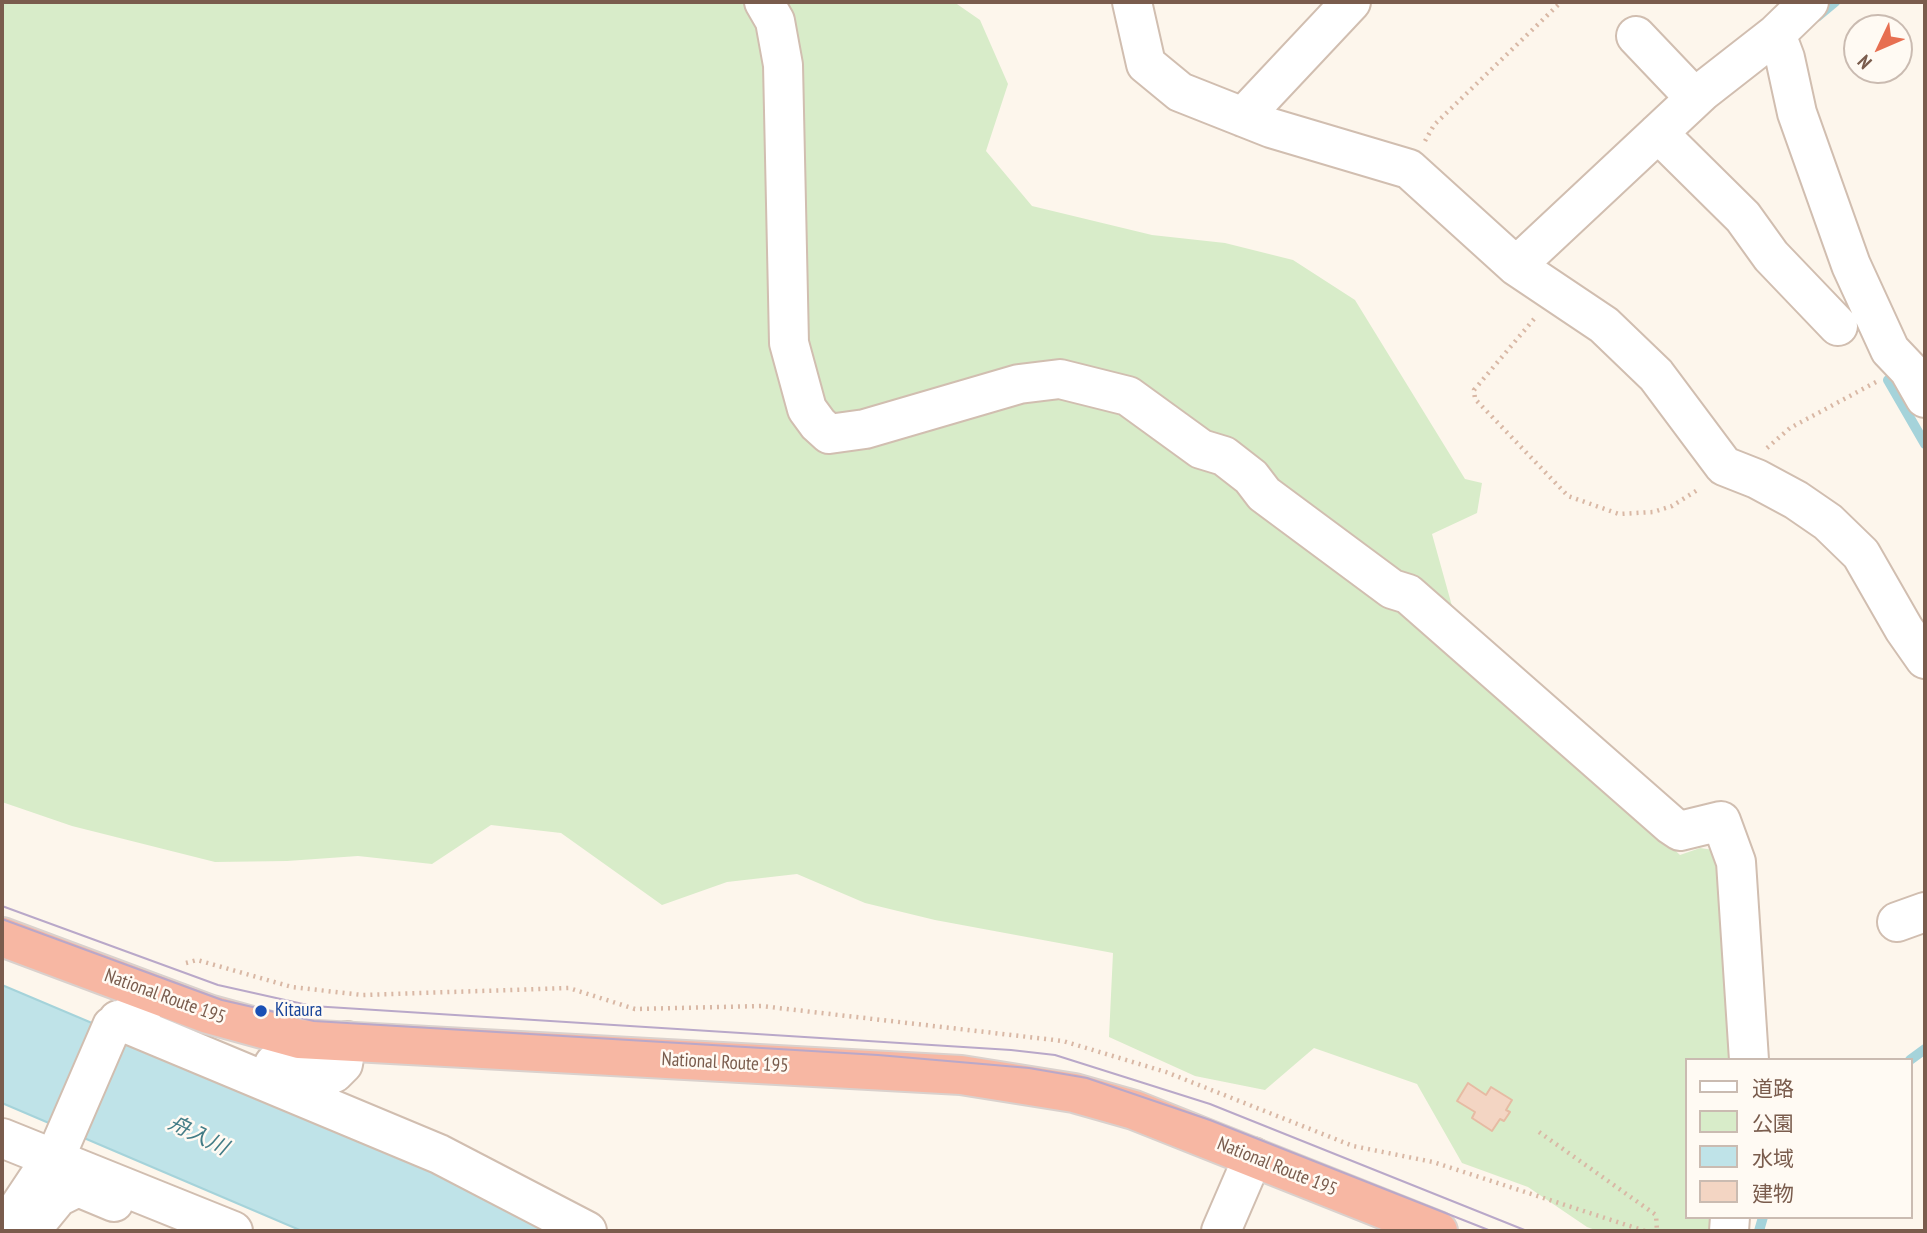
<!DOCTYPE html>
<html>
<head>
<meta charset="utf-8">
<style>
  body { margin:0 }
  #map { position:relative; width:1927px; height:1233px; overflow:hidden; background:#fdf6ec; font-family:"PT Sans Narrow","Noto Sans JP",sans-serif }
  canvas { display:block }
  .frame { position:absolute; inset:0; border:4px solid #7a5c4d; pointer-events:none }
  .legend { position:absolute; left:1685px; top:1058px; width:228px; height:161px; box-sizing:border-box; background:#fffaf3; border:2px solid #cabbb1; margin:0; padding:9px 12px; list-style:none; font-size:21px; color:#7a5c4d }
  .legend li { display:flex; align-items:center; gap:14px; height:35px }
  .legend b { width:35px; border:2px solid #cabbb1 }
  .north { position:absolute; left:1843px; top:14px; width:70px; height:70px; box-sizing:border-box; background:#fffaf3; border:2px solid #cabbb1; border-radius:50%; rotate:226deg; font-size:19px; font-weight:700; line-height:28px; text-align:center; color:#7a5c4d }
  .north::after { content:''; display:block; margin:auto; width:24px; height:32px; background:#e76f51; clip-path:polygon(50% 0,100% 100%,50% 72%,0 100%) }
</style>
</head>
<body>
<div id="map">
<canvas width="1927" height="1233"></canvas>
<div class="frame"></div>
<ul class="legend">
<li><b style="height:9px;background:#fff"></b>道路</li>
<li><b style="height:19px;background:#d8ecc9"></b>公園</li>
<li><b style="height:19px;background:#bfe3e8"></b>水域</li>
<li><b style="height:19px;background:#f3d5c3"></b>建物</li>
</ul>
<div class="north">N</div>
</div>
<script>
const ctx = document.querySelector('canvas').getContext('2d');
ctx.lineJoin = 'round';
function fill(path, color) {
  ctx.fillStyle = color;
  ctx.fill(path, 'evenodd');
}
function shape(rows) {
  const path = new Path2D();
  for (const r of rows) {
    path.moveTo(r[0], r[1]);
    for (let i = 2; i < r.length; i += 2) path.lineTo(r[i], r[i + 1]);
  }
  return path;
}
function trace(path, color, width, dash) {
  ctx.strokeStyle = color;
  ctx.lineWidth = width;
  ctx.lineCap = dash ? 'butt' : 'round';
  ctx.setLineDash(dash || []);
  ctx.stroke(path);
}
function label(font, color, halo, rows, align = 'center') {
  ctx.font = font + ' "PT Sans Narrow","Noto Sans JP",sans-serif';
  ctx.lineWidth = 5;
  ctx.setLineDash([]);
  ctx.textBaseline = 'middle';
  ctx.strokeStyle = halo;
  ctx.fillStyle = color;
  for (const [text, x, y, turn = 0] of rows) {
    ctx.save();
    ctx.translate(x, y);
    ctx.rotate((+turn || 0) * Math.PI / 180);
    ctx.textAlign = isNaN(turn) ? turn : align;
    if (halo) ctx.strokeText(text, 0, 0);
    ctx.fillText(text, 0, 0);
    ctx.restore();
  }
}
fill(shape([
  [2,2,954,2,980,20,1008,84,986,151,1032,206,1152,235,1225,243,1293,260,1355,300,1465,479,1482,483,1477,513,1432,534,1467,660,1587,767,1680,855,1700,848,1721,851,1739,1060,1687,1060,1687,1217,1717,1217,1715,1231,1598,1231,1587,1227,1528,1187,1462,1163,1417,1084,1314,1048,1265,1090,1195,1076,1109,1037,1113,953,935,920,865,903,797,874,727,882,662,905,561,833,491,825,432,864,358,856,287,861,215,862,72,826,2,802]
]), '#d8ecc9');
const water = shape([
  [2,985,473,1184,561,1231,302,1231,2,1103,2,985]
]);
fill(water, '#bfe3e8');
trace(water, '#a5d3da', 2);
trace(shape([
  [1817,17,1835,2],
  [1888,380,1925,444],
  [1910,1060,1925,1049],
  [1759,1231,1763,1217]
]), '#a5d3da', 10);
const building = shape([
  [1468,1083,1486,1095,1491,1087,1512,1100,1506,1110,1510,1112,1504,1121,1500,1119,1492,1131,1472,1118,1475,1112,1457,1101,1468,1083]
]);
fill(building, '#f3d5c3');
trace(building, '#e6bba3', 2);
const minor = shape([
  [764,2,775,21,783,65,789,343,807,409,818,424,829,434,865,429,1019,384,1060,379,1128,396,1201,449,1224,456,1251,477,1264,494,1392,589,1408,594,1671,825,1680,831,1721,821,1736,862,1749,1060],
  [1132,2,1146,64,1180,92,1271,128,1409,169,1516,266,1604,325,1656,375,1724,466,1757,479,1796,500,1828,522,1861,554,1904,629,1925,659],
  [1776,34,1785,58,1797,113,1851,265,1890,350,1909,370,1925,398],
  [1636,36,1695,98],
  [1243,117,1351,2],
  [1658,133,1743,217,1771,256,1838,326],
  [1516,266,1703,91,1776,34,1809,2],
  [1897,922,1925,912],
  [118,1020,439,1154,587,1231],
  [274,1064,320,1079,334,1073,343,1064,347,1041],
  [2,1138,233,1231],
  [3,1231,61,1144,112,1026,130,1015,141,1019],
  [30,1231,58,1197,78,1187,114,1202],
  [1221,1231,1253,1157],
  [1729,1231,1730,1217]
]);
const highway = shape([
  [2,937,208,1014,299,1039,961,1075,1074,1093,1134,1110,1438,1231]
]);
trace(minor, '#d1beb0', 42);
trace(highway, '#dad1cd', 42);
trace(shape([
  [1425,141,1434,125,1561,2],
  [1534,319,1474,390,1475,399,1568,496,1619,514,1653,512,1672,506,1699,489],
  [1767,448,1790,428,1876,382],
  [186,963,197,960,292,987,362,995,569,988,635,1009,761,1006,1063,1041,1166,1072,1353,1146,1433,1162,1645,1231],
  [1539,1132,1656,1215,1657,1231]
]), '#d9b8a5', 4.5, [2, 5]);
trace(minor, '#fff', 38);
trace(highway, '#f7b7a3', 38);
trace(shape([
  [2,906,218,985,312,1006,1011,1050,1055,1055,1210,1104,1527,1231],
  [2,919,222,1000,314,1021,878,1055,1029,1068,1087,1078,1210,1120,1491,1231]
]), '#b9a8c9', 2);
for (const [x, y, r, color] of [
  [261,1011,7,"#1a4fb4"]
]) {
  const dot = new Path2D();
  dot.arc(x, y, r, 0, 2 * Math.PI);
  ctx.fillStyle = color;
  ctx.fill(dot);
  trace(dot, '#fffaf3', 2.5);
}
label('19px', '#7a5c4d', '#fffaf3', [
  ["National Route 195",165,997,20],
  ["National Route 195",725,1063,3],
  ["National Route 195",1277,1167,22]
]);
label('19px', '#164399', '#fffaf3', [
  ["Kitaura",275,1011]
], 'left');
label('italic 21px', '#437c86', '#fffaf3', [
  ["舟入川",198,1136,26]
]);
</script>
</body>
</html>
